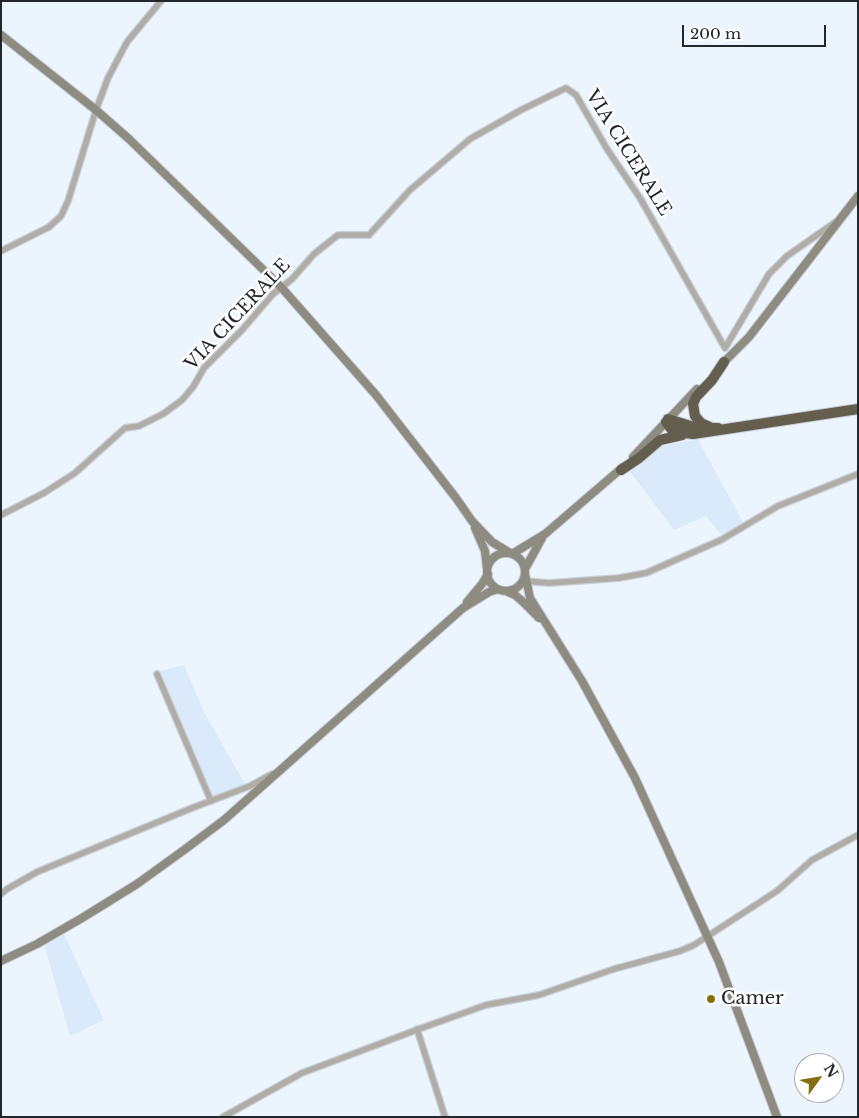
<!DOCTYPE html>
<html>
<head>
<meta charset="utf-8">
<style>
  body { margin:0 }
  #map { position:relative; width:859px; height:1118px; overflow:hidden; background:#ecf4fe; font-family:"Libre Baskerville",serif }
  canvas { display:block }
  .frame { position:absolute; inset:0; border:2px solid #22272c; pointer-events:none }
  .north { position:absolute; left:794px; top:1053px; width:50px; height:50px; box-sizing:border-box; background:#fff; border:1px solid #a7a9ab; border-radius:50%; rotate:58deg; font-size:14px; font-weight:700; line-height:20px; text-align:center; color:#22272c }
  .north::after { content:''; display:block; margin:auto; width:18px; height:22px; background:#856f0e; clip-path:polygon(50% 0,100% 100%,50% 72%,0 100%) }
  .scale { position:absolute; left:682px; top:25px; width:144px; height:22px; box-sizing:border-box; border:2px solid #22272c; border-top:0; padding-left:6px; font-size:15px; line-height:18px; white-space:nowrap; color:#22272c; -webkit-text-stroke:4px #fff; paint-order:stroke }
</style>
</head>
<body>
<div id="map">
<canvas width="859" height="1118"></canvas>
<div class="frame"></div>
<div class="north">N</div>
<div class="scale">200 m</div>
</div>
<script>
const ctx = document.querySelector('canvas').getContext('2d');
ctx.lineJoin = 'round';
function fill(path, color) {
  ctx.fillStyle = color;
  ctx.fill(path, 'evenodd');
}
function shape(rows) {
  const path = new Path2D();
  for (const r of rows) {
    if (r.length === 3) {
      path.moveTo(r[0] + r[2], r[1]);
      path.arc(r[0], r[1], r[2], 0, 2 * Math.PI);
      continue;
    }
    path.moveTo(r[0], r[1]);
    for (let i = 2; i < r.length; i += 2) path.lineTo(r[i], r[i + 1]);
  }
  return path;
}
function trace(path, color, width, dash) {
  ctx.strokeStyle = color;
  ctx.lineWidth = width;
  ctx.lineCap = dash ? 'butt' : 'round';
  ctx.setLineDash(dash || []);
  ctx.stroke(path);
}
function label(font, color, halo, rows, align = 'center') {
  ctx.font = font + ' "Libre Baskerville",serif';
  ctx.lineWidth = 5;
  ctx.setLineDash([]);
  ctx.textBaseline = 'middle';
  ctx.strokeStyle = halo;
  ctx.fillStyle = color;
  for (const [text, x, y, turn = 0] of rows) {
    ctx.save();
    ctx.translate(x, y);
    ctx.rotate((+turn || 0) * Math.PI / 180);
    ctx.textAlign = isNaN(turn) ? turn : align;
    if (halo) ctx.strokeText(text, 0, 0);
    ctx.fillText(text, 0, 0);
    ctx.restore();
  }
}
fill(shape([
  [699,439,703,449,744,524,723,537,706,516,674,530,628,469,652,448],
  [184,665,205,714,245,784,211,798,157,672],
  [64,934,104,1020,70,1036,44,944]
]), '#dbeafb');
const minor = shape([
  [1,251,49,227,61,216,68,201,96,110,108,78,127,42,161,1],
  [1,515,44,493,75,473,125,428,139,426,163,414,182,400,193,387,204,368,242,330,273,294,292,279,314,254,338,235,369,235,410,190,470,139,521,110,566,88,576,95,607,149,640,198,725,348,769,274,787,256,837,221],
  [525,581,549,583,619,578,646,573,721,540,778,506,858,474],
  [157,674,211,801],
  [1,894,7,889,37,872,192,808,250,786,272,774],
  [417,1029,445,1117],
  [223,1117,302,1073,419,1029,486,1005,539,995,614,969,680,951,694,945,777,891,812,860,858,835]
]);
const secondary = shape([
  [1,35,96,110,129,139,281,287,376,395,456,498,472,521,492,542,510,553],
  [721,365,749,337,858,196],
  [633,457,697,389],
  [475,528,485,551,487,569],
  [506,572,19],
  [512,554,545,534,623,467],
  [525,569,542,538],
  [525,574,530,598,582,681,635,778,719,962,777,1117],
  [506,591,515,595,522,601,539,618],
  [467,602,482,584,488,574],
  [1,961,37,944,82,918,137,884,184,850,224,820,463,608,489,592,498,589]
]);
const motorway = shape([
  [668,419,694,427,703,428],
  [666,422,672,430,678,432,693,434,858,409],
  [718,428,712,428,701,423,695,416,693,404,696,397,712,380,724,362],
  [621,470,639,458,660,440,682,435]
]);
trace(minor, '#c8cfd8', 8);
trace(secondary, '#c8cfd8', 10);
trace(motorway, '#c8cfd8', 12);
trace(minor, '#afada5', 5.5);
trace(secondary, '#8e8b80', 8);
trace(motorway, '#635e4e', 10);
for (const [x, y, r, color] of [
  [711,999,5,"#856f0e"]
]) {
  const dot = new Path2D();
  dot.arc(x, y, r, 0, 2 * Math.PI);
  ctx.fillStyle = color;
  ctx.fill(dot);
  trace(dot, '#fff', 2);
}
label('18px', '#22272c', '#fff', [
  ["VIA CICERALE",628,153,58],
  ["VIA CICERALE",238,315,-47]
]);
label('18px', '#22272c', '#fff', [
  ["Camer",721,999]
], 'left');
</script>
</body>
</html>
